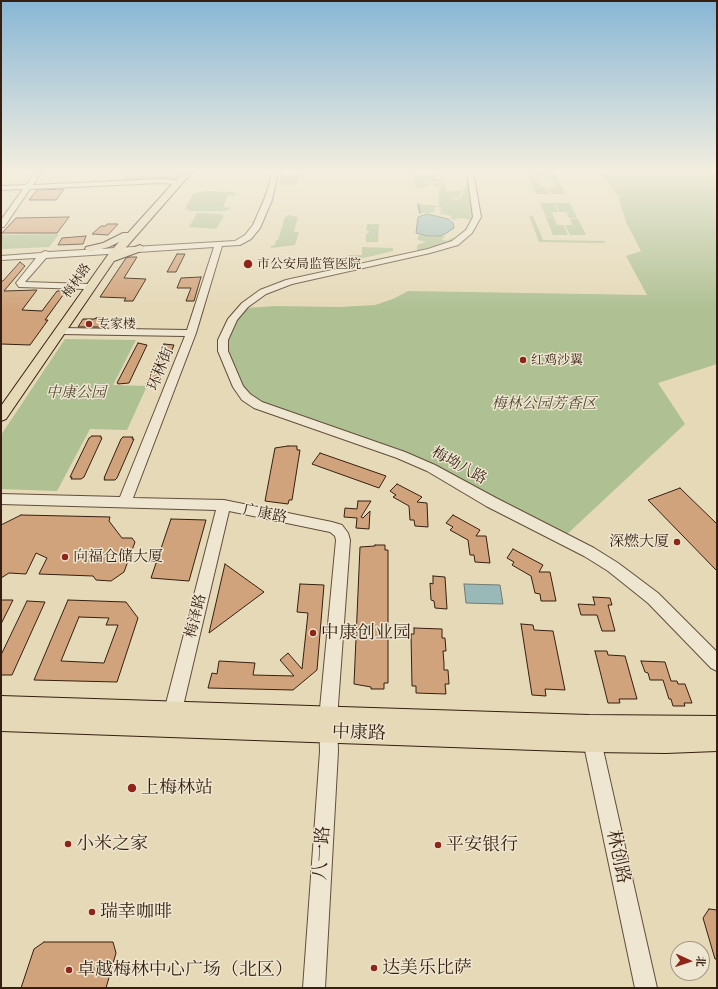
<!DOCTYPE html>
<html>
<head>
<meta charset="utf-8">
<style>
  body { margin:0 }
  #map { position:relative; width:718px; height:989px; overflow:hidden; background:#e5d9b8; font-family:"EB Garamond","Noto Serif SC",serif }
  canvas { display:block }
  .frame { position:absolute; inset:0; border:2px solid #361f10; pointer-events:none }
  .north { position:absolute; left:670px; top:941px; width:40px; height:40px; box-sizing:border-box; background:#eee6d1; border:1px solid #a49684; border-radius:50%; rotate:93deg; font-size:11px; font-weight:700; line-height:16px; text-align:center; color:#361f10 }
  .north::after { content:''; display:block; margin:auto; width:14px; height:18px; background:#8f2418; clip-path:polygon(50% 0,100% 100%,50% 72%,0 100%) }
</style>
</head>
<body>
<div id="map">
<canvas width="718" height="989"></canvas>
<div class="frame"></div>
<div class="north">北</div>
</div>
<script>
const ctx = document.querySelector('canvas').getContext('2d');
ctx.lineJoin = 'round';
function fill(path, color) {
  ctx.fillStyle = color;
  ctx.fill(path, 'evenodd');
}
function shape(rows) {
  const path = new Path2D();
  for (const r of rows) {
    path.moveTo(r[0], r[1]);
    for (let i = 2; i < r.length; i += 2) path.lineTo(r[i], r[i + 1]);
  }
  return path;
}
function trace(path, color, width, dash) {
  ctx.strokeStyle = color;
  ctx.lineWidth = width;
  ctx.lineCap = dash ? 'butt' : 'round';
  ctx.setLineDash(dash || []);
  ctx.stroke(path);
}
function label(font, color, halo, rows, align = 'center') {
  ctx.font = font + ' "EB Garamond","Noto Serif SC",serif';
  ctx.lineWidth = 3;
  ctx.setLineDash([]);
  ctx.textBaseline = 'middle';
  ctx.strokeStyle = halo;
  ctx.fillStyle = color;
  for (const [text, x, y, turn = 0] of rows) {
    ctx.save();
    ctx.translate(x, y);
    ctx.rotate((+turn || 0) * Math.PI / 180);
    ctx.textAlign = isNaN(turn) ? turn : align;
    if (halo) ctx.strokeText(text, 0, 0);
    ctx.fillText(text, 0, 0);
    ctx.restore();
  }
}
fill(shape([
  [128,171,179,171,171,180,122,181],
  [413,171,417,171,417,179,418,175,435,175,436,179,443,179,443,181,425,181,426,183,439,183,441,185,440,187,434,187,433,185,428,185,425,188,416,188],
  [526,171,540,171,542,177,536,177,541,187,547,187,550,194,536,194],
  [541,171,554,171,566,194,552,194,548,187,554,187,552,181,549,177,543,177],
  [600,171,717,171,717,364,658,383,685,424,563,538,431,468,246,397,228,364,224,335,246,308,275,306,339,307,375,305,393,299,408,291,647,295,626,256,641,251,626,222,618,196],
  [282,175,299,175,296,185,279,185],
  [469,181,473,204,473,220,460,218,453,220,450,218,452,216,440,214,441,207,435,207,433,213,420,213,418,204,439,206,439,189,443,184,447,185,446,191,462,190,459,198,451,199,457,200,461,198,464,189,466,188,467,182],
  [204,191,233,192,237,195,228,195,223,207,231,208,226,211,191,211,185,209,193,194],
  [540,203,554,203,558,212,552,212,554,218,546,217],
  [555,203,570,203,577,218,569,218,566,212,559,212],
  [197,213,221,214,224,216,216,229,189,227],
  [289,215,298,217,294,232,299,232,295,245,271,248,271,246,275,245,276,240,278,240,285,217],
  [529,216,533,216,543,240,604,241,605,243,539,242],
  [546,218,554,218,557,225,564,225,568,235,553,235],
  [570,219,578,219,586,235,570,235,565,225,572,225],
  [367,224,379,224,378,242,366,242,366,234,370,232,366,230],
  [59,234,49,247,1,249,1,235],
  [419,235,433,237,443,236,445,236,442,240,447,241,452,238,455,239,448,243,420,251,417,250,417,245,426,242,418,240,418,236],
  [362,247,393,248,393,251,351,261,362,257,352,259,348,255,362,255],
  [65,339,136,340,113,385,147,386,127,430,90,429,57,491,1,489,1,435]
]), '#afc093');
const water = shape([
  [427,214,448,219,453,223,454,228,445,234,440,236,427,236,416,233,418,217,427,214],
  [464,584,500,585,503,604,466,603,464,584]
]);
fill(water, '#99b8b8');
trace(water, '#717b75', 1);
trace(shape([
  [418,204,420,213]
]), '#717b75', 1.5);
const building = shape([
  [64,189,56,200,29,200,37,190,64,189],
  [69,217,57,233,2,233,16,218,69,217],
  [108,224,118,224,108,235,92,234,101,226,105,226,108,224],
  [86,236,83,244,58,245,62,238,86,236],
  [177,254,185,254,176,272,167,272,177,254],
  [129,257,137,257,124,278,146,279,133,301,124,301,126,298,100,297,126,258,129,257],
  [20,262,25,266,4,291,37,290,22,310,42,311,57,291,66,291,45,320,48,320,30,345,1,344,1,281,3,281,20,262],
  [201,277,194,301,186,301,191,288,177,288,181,278,201,277],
  [96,318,105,318,100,327,78,327,83,319,95,319,96,318],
  [138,343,147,345,129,383,118,384,118,383,117,383,138,343],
  [164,344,174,345,158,384,147,385,146,384,164,344],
  [92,436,101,436,101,438,102,438,84,477,81,479,71,479,72,477,70,477,89,438,92,436],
  [123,437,133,437,132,439,134,439,117,478,115,480,104,480,105,478,104,478,121,439,123,437],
  [288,446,297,446,297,450,300,450,292,500,289,500,288,504,265,501,275,448,288,446],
  [320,453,386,476,379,488,312,464,320,453],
  [397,484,422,497,417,502,427,503,428,527,415,526,414,520,410,520,409,506,393,497,396,495,390,491,397,484],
  [680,488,717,524,717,571,648,500,680,488],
  [358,501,371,501,361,517,363,518,370,511,369,529,356,528,357,518,344,517,345,508,357,509,358,501],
  [21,515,110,517,109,521,122,538,132,538,135,542,124,572,111,581,96,580,93,576,39,574,47,558,36,553,26,574,9,573,1,578,1,525,21,515],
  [453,515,480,530,476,536,486,536,490,563,475,562,474,555,470,555,468,540,450,530,453,527,446,523,453,515],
  [171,519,206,520,189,581,151,578,171,519],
  [375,545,385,545,385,550,388,550,388,683,384,683,384,689,371,689,371,687,354,684,360,547,375,546,375,545],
  [513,549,543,565,539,572,550,572,556,601,541,601,540,594,535,593,531,576,512,565,514,562,507,558,513,549],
  [225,564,264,592,209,633,225,564],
  [433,576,445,577,447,609,435,608,434,601,431,600,430,583,433,584,433,576],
  [300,584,324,585,317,670,293,690,208,688,212,673,217,674,219,661,255,663,253,675,294,676,280,660,288,653,302,669,308,613,297,612,300,584],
  [593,597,610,598,612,605,608,605,615,631,602,631,597,615,581,615,578,604,595,605,593,597],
  [1,600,13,600,1,624,1,600],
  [68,600,126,602,138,618,117,682,34,680,68,600],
  [79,617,109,618,106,625,118,625,104,663,61,661,79,617],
  [27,601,45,602,12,675,1,675,1,655,27,601],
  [521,624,533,625,534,630,553,631,565,690,545,689,546,696,532,695,521,624],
  [414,628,442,629,442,638,445,638,446,651,443,651,444,663,444,670,448,670,449,684,445,684,446,694,416,693,416,686,412,686,411,634,414,634,414,628],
  [595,651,607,651,608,655,625,656,637,699,619,699,620,703,608,703,595,651],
  [641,661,665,662,671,681,677,681,678,684,685,684,692,703,684,703,685,706,673,706,671,699,669,699,663,680,650,680,648,673,645,672,641,661],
  [709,909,717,910,717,959,715,959,703,918,709,909],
  [44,942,113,942,116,953,106,988,21,988,34,949,44,942]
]);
fill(building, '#d1a37c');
trace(building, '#361f10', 1);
const minor = shape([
  [36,171,42,171,33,185,160,179,175,180,178,182,175,184,160,183,30,189,4,227,1,227,1,220,23,189,1,190,1,186,26,185,36,171],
  [274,171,281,171,277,176,272,200,260,228,251,239,240,245,222,246,196,333,133,498,224,500,332,522,342,525,348,533,350,540,337,719,338,751,325,988,303,988,320,751,319,719,336,540,335,536,330,532,229,511,180,719,177,725,171,728,165,725,162,719,216,510,1,504,1,494,120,497,185,336,61,334,56,331,61,328,187,330,214,247,46,258,25,282,88,284,89,286,88,288,85,289,19,287,16,283,36,258,1,260,1,256,41,253,45,251,49,252,235,241,245,235,253,225,264,200,270,183,271,176,274,171],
  [467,171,473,171,481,217,472,233,458,245,430,253,292,284,266,294,248,307,237,320,228,340,228,351,243,386,250,394,262,402,405,452,435,465,496,498,594,548,618,563,658,593,717,652,717,671,711,668,648,603,608,571,584,556,486,506,427,471,397,458,254,408,242,400,233,387,218,351,218,340,228,319,242,303,260,290,286,280,428,249,452,241,466,230,473,217,467,171],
  [591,727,597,730,600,736,657,988,635,988,582,736,585,730,591,727]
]);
const major = shape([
  [184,171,193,171,122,252,140,245,145,248,144,250,114,261,6,419,1,421,1,406,110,252,119,242,109,247,90,252,85,249,86,247,103,243,123,233,128,233,184,171],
  [1,696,589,715,717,716,717,751,666,753,592,752,1,731,1,696]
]);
trace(minor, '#624e3a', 2);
trace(major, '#361f10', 2);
fill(minor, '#eee6d1');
fill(major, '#e5d9b8');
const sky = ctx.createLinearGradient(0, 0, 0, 310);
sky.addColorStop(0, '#88b6d5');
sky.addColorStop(0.55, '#f3eedf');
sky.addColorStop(1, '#f3eedf00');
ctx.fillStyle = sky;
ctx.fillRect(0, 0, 718, 310);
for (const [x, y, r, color] of [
  [248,264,5,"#8f2418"],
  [89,324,4,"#8f2418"],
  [523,360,4,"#8f2418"],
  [677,542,4,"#8f2418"],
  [65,557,4,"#8f2418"],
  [313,633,4,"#8f2418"],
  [132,788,5,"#8f2418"],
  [68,844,4,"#8f2418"],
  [438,845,4,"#8f2418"],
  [92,912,4,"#8f2418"],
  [374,968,4,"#8f2418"],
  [69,970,4,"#8f2418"]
]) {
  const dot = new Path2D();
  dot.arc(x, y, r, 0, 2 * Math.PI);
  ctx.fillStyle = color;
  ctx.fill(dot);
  trace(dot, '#eee6d1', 1.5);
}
label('13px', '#361f10', '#eee6d1', [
  ["市公安局监管医院",257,264],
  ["专家楼",97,324],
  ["红鸡沙翼",531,360]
], 'left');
label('13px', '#361f10', '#eee6d1', [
  ["梅林路",77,281,-55]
]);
label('15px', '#361f10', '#eee6d1', [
  ["环林街",161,369,-68],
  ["梅坳八路",459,466,29],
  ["广康路",265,514,11],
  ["梅泽路",196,616,-76]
]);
label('italic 15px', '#544731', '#eee6d1', [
  ["中康公园",76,393],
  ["梅林公园芳香区",544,404]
]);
label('15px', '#361f10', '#eee6d1', [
  ["深燃大厦",669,542],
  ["向福仓储大厦",73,557,"left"]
], 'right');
label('18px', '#361f10', '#eee6d1', [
  ["中康创业园",321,633],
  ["上梅林站",141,788],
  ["小米之家",76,844],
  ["平安银行",446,845],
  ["瑞幸咖啡",100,912],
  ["达美乐比萨",382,968],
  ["卓越梅林中心广场（北区）",77,970]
], 'left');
label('18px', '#361f10', '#eee6d1', [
  ["中康路",359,733,2],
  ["八一路",322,853,-86],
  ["林创路",618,857,78]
]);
</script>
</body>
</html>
